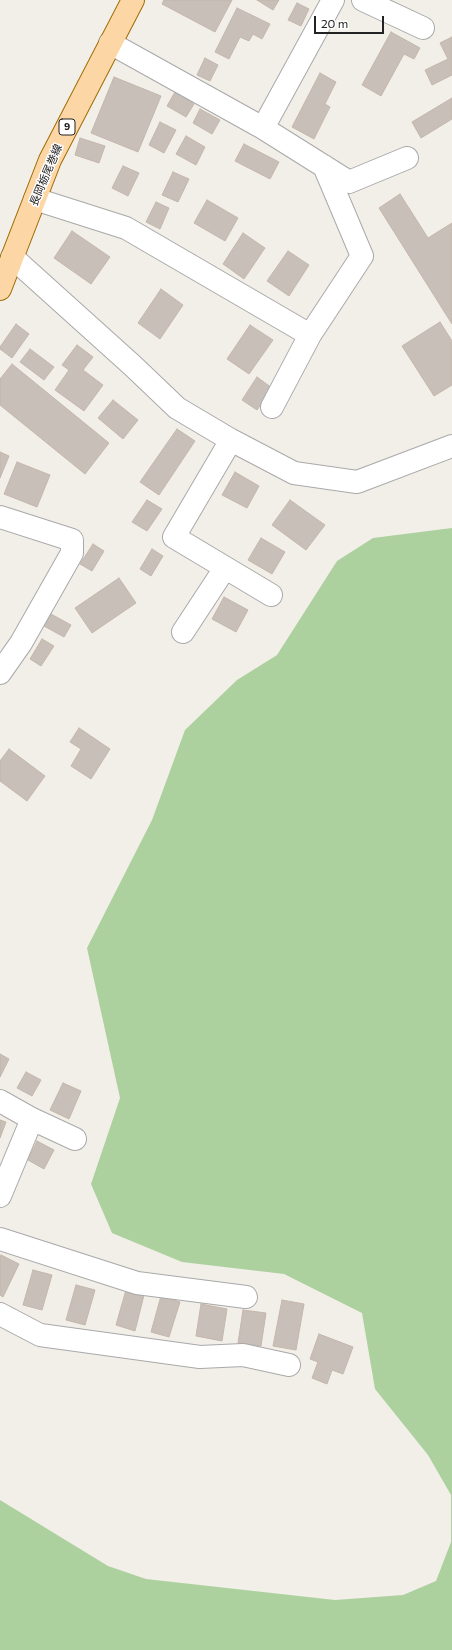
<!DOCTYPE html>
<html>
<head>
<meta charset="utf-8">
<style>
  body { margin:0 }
  #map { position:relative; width:452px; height:1650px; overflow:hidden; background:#f2efe9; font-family:Commissioner,sans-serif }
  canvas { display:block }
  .scale { position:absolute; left:314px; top:16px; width:70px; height:18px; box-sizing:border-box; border:2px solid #222; border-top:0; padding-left:5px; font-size:12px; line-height:14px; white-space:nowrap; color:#222; -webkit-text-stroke:3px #fff; paint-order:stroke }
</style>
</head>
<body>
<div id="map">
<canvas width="452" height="1650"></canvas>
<div class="scale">20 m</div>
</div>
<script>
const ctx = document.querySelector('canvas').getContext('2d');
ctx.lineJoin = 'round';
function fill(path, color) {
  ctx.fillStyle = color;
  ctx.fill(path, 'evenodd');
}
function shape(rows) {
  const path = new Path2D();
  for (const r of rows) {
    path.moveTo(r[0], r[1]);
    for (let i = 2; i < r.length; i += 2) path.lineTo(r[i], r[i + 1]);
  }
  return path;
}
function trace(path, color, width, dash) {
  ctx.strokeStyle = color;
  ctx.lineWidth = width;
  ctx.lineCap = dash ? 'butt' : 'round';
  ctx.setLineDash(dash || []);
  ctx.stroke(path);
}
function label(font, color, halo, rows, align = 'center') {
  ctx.font = font + ' Commissioner,"Noto Sans JP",sans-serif';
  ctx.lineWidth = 3;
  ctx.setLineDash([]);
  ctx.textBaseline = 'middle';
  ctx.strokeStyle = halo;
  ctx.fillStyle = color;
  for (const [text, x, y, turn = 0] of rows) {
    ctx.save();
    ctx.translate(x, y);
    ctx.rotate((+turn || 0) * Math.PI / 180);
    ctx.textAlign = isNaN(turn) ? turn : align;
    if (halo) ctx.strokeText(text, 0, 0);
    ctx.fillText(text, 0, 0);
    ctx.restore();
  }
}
fill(shape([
  [452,528,452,1650,0,1650,0,1500,108,1566,146,1579,335,1600,403,1595,436,1581,451,1542,451,1495,428,1455,375,1389,362,1313,284,1274,182,1262,112,1233,91,1184,120,1098,87,948,152,820,185,730,237,680,277,655,337,561,373,538]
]), '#add19e');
const building = shape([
  [164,0,232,0,215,32,162,4,164,0],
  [257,0,279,0,273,10,257,0],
  [297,3,309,9,301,26,288,20,297,3],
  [237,8,270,24,262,39,253,34,249,41,240,37,229,59,215,52,237,8],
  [391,32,420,48,414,59,404,54,381,96,362,85,391,32],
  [452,37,452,75,432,85,425,70,448,59,440,43,452,37],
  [205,58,218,65,210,81,197,75,205,58],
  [320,73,336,82,325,104,330,107,314,139,292,127,320,73],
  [114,77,161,96,138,152,91,133,114,77],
  [175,92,194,104,186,117,167,106,175,92],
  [452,98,452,119,421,138,412,122,452,98],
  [200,109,220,120,212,134,193,123,200,109],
  [160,122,176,130,164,153,149,145,160,122],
  [186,136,205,147,196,165,176,154,186,136],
  [80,138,105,146,99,163,75,155,80,138],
  [244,144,279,162,270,179,235,161,244,144],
  [123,166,139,173,128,196,112,188,123,166],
  [173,172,189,179,178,202,162,195,173,172],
  [400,194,428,238,452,223,452,324,379,208,400,194],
  [207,200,238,218,225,241,194,223,207,200],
  [156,202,169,208,160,229,146,222,156,202],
  [72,231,110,257,91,284,54,258,72,231],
  [243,233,265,248,244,279,223,264,243,233],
  [288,251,309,265,289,296,267,281,288,251],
  [161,289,183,305,160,339,138,323,161,289],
  [440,322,452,341,452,385,434,396,402,346,440,322],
  [16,324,29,334,12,358,0,349,0,347,16,324],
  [250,325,273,340,249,374,227,359,250,325],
  [77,345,93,357,83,370,103,385,84,411,55,390,69,370,62,365,77,345],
  [30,349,54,367,44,380,20,362,30,349],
  [12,364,109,443,85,474,0,405,0,379,12,364],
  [257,377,272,388,257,410,242,400,257,377],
  [113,400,138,420,123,439,98,418,113,400],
  [177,429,195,441,159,495,140,482,177,429],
  [0,452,9,456,0,478,0,452],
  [17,462,50,475,37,507,4,494,17,462],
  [235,472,259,486,247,508,222,495,235,472],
  [147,500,162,509,147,531,132,522,147,500],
  [290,500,325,525,306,550,272,525,290,500],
  [261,538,285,552,272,574,248,560,261,538],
  [93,544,104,551,92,571,80,564,93,544],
  [152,549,163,556,151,576,140,569,152,549],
  [119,578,136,603,92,633,75,608,119,578],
  [224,597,248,610,236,632,212,619,224,597],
  [51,614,71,625,64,637,44,626,51,614],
  [42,639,54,646,41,666,30,659,42,639],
  [79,728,110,749,91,779,71,766,81,749,70,742,79,728],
  [9,749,45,776,27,801,0,781,0,761,9,749],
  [0,1054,9,1059,0,1077,0,1054],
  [26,1072,41,1080,32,1096,17,1088,26,1072],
  [63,1083,81,1091,69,1119,50,1110,63,1083],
  [0,1120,6,1122,0,1138,0,1120],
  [37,1141,54,1150,44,1169,28,1160,37,1141],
  [1,1255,19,1264,3,1297,0,1295,0,1258,1,1255],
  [33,1270,52,1275,42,1310,23,1305,33,1270],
  [76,1285,95,1290,85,1325,66,1320,76,1285],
  [126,1290,144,1295,135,1331,116,1325,126,1290],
  [161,1296,180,1302,169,1337,151,1332,161,1296],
  [282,1300,304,1304,296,1350,273,1346,282,1300],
  [201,1304,227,1309,222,1341,196,1336,201,1304],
  [243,1310,266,1313,261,1346,238,1343,243,1310],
  [319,1334,353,1347,343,1374,332,1370,327,1384,312,1378,318,1362,310,1359,319,1334]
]);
fill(building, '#c7bfb8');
trace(building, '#c4b6ab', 1);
const street = shape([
  [363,0,423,28],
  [110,43,263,128,349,182,407,158],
  [263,128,333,0],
  [35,199,126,228,310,335],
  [12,257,133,366,177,408,231,440,294,473,357,482,452,446],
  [272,407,310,335,362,256,324,166],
  [231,440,174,537,271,595],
  [0,517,72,540,72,553,21,643,0,673],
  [183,632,225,568],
  [0,1101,32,1119,75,1139],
  [0,1196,32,1119],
  [0,1239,137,1283,246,1297],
  [0,1314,40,1335,200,1357,243,1355,289,1365]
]);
const primary = shape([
  [0,289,50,160,133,0]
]);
trace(street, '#a9a9a9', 24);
trace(primary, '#a06b00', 24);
trace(street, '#fff', 22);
trace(primary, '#fcd6a4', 22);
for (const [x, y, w] of [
  [67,127,16]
]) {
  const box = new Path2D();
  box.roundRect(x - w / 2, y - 8, w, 16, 3);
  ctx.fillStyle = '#fff';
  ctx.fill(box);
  trace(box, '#222', 1);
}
label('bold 10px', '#222', null, [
  ["9",67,127]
]);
label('11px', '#222', '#fff', [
  ["長岡栃尾巻線",46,175,-67]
]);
</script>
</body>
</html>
